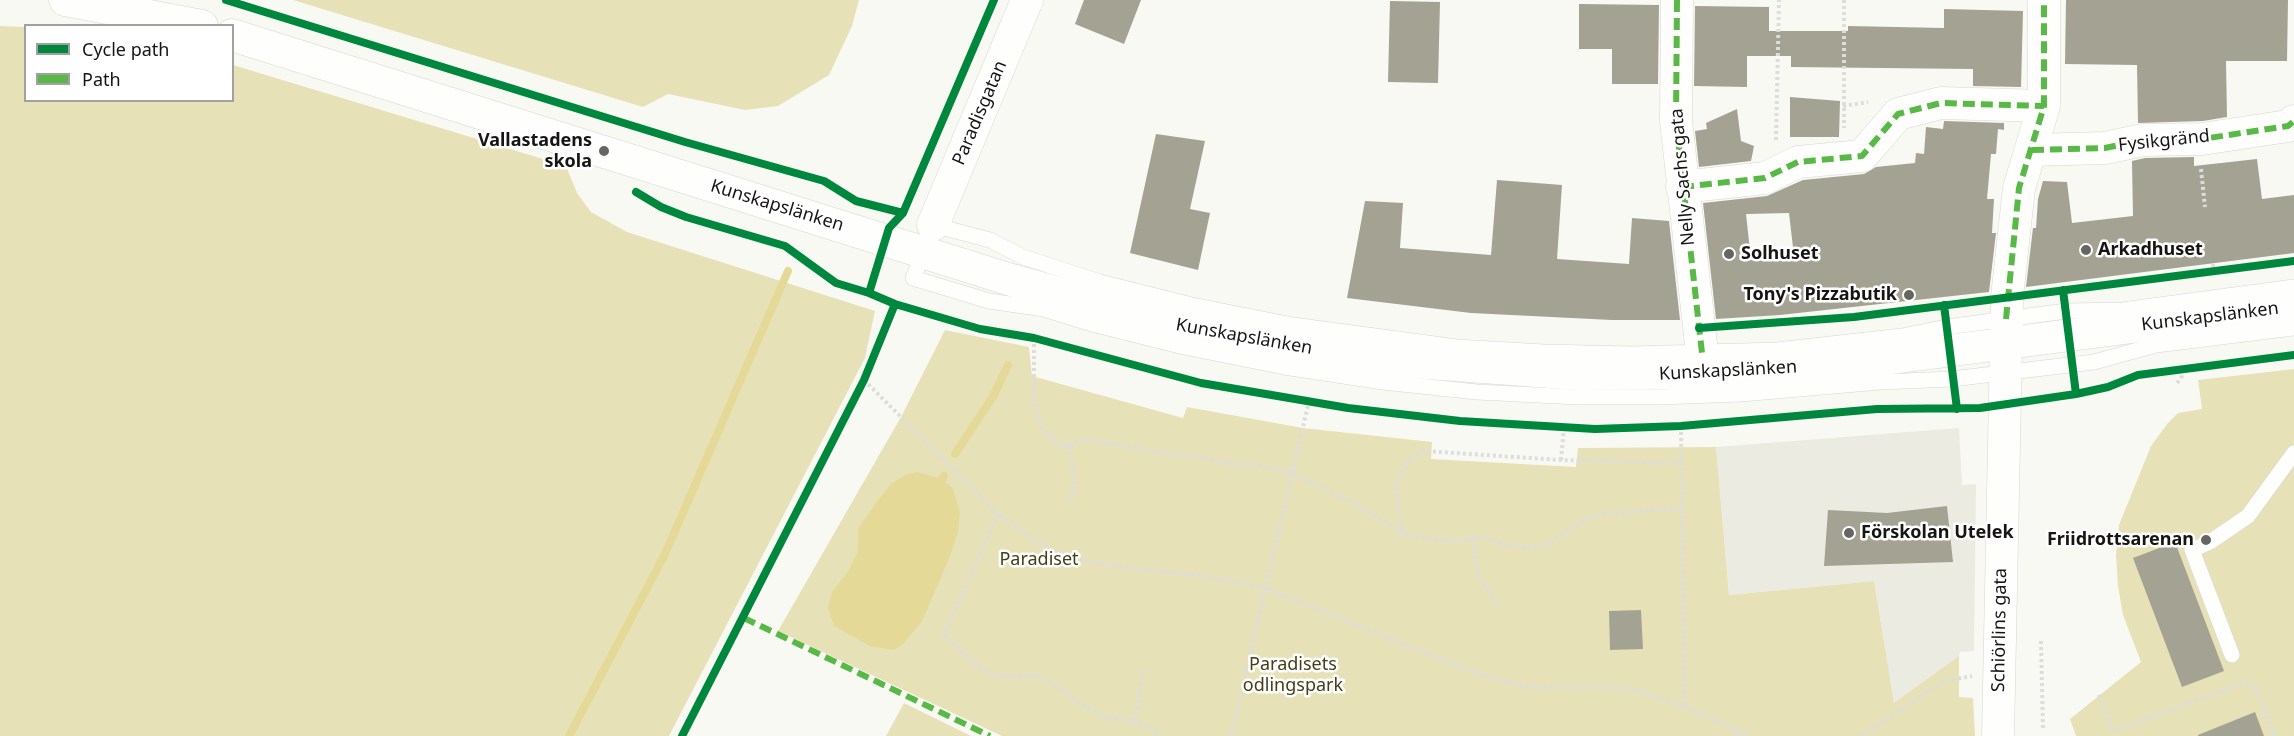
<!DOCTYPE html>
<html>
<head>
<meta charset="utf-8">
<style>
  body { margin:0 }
  #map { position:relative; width:2294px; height:736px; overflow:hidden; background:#f9f9f4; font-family:"Noto Sans",sans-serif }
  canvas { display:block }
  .legend { position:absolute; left:24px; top:24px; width:210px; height:78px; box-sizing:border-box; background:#fff; border:2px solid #a2a1a1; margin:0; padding:8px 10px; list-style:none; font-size:18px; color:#161513 }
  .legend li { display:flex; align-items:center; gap:12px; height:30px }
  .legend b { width:30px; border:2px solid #a2a1a1 }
</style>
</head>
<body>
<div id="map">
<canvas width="2294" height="736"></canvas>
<ul class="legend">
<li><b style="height:8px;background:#00873e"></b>Cycle path</li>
<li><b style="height:8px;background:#58b947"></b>Path</li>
</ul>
</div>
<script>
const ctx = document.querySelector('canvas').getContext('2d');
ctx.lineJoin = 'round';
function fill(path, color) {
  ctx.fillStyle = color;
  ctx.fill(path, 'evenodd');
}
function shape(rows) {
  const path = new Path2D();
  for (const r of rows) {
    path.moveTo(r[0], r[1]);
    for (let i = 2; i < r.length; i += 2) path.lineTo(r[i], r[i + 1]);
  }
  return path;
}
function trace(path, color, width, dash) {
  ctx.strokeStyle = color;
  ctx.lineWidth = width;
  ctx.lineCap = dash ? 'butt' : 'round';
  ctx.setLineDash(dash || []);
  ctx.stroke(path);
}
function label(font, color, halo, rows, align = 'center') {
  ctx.font = font + ' "Noto Sans",sans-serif';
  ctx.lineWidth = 5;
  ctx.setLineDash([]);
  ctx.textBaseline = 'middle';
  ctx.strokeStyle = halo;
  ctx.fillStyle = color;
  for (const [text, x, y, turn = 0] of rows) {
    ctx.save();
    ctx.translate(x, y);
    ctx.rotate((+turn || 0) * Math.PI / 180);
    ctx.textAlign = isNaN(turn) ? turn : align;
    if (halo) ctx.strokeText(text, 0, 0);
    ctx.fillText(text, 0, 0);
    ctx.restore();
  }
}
fill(shape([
  [1959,428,1962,485,1976,484,1974,651,1960,652,1959,656,1894,704,1874,581,1729,595,1716,447]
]), '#ecebe1');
fill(shape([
  [293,0,859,0,852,26,829,75,778,106,745,110,668,94,643,107],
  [0,26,25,27,26,100,232,100,233,65,566,166,577,193,591,212,627,232,875,311,865,358,669,736,0,736],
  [945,330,1029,347,1032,376,1183,418,1187,407,1303,428,1432,442,1431,459,1576,467,1578,448,1716,447,1729,595,1874,581,1894,703,1959,656,1959,697,1973,698,1975,736,1002,736,778,631,901,417],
  [2294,369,2294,736,2076,736,2070,719,2141,662,2123,615,2118,586,2116,555,2119,525,2151,446,2168,423,2178,413,2202,409,2198,380],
  [904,703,971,736,886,736]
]), '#e7e1b8');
fill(shape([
  [917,472,942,479,953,489,960,513,958,532,948,561,922,621,903,644,894,650,870,646,834,626,828,608,832,592,847,573,858,551,858,529,876,503,891,484,905,475]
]), '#e4d996');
trace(shape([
  [955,454,994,395,1008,365],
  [942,479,944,476],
  [569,736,665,554,788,271]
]), '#e4d996', 8);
fill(shape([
  [1084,0,1141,0,1124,44,1075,24],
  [2066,0,2288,0,2287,61,2226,61,2227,117,2203,121,2138,123,2137,65,2065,64],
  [1390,1,1440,2,1438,83,1388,82],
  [1579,4,1659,5,1658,84,1612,84,1612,49,1579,49],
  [1695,6,1769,7,1769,31,1848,31,1848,26,1944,28,1944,9,2023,11,2021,87,1973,86,1973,69,1791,67,1791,56,1747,56,1747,87,1694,86],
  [1790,97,1840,101,1839,137,1790,137],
  [1737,109,1741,141,1754,146,1751,161,1699,167,1695,131,1707,129,1706,123],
  [1944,121,2004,123,2004,130,1998,129,1996,154,1991,154,1987,199,1994,199,1992,233,1996,233,1989,292,1780,315,1716,319,1703,203,1767,196,1803,180,1864,174,1876,167,1915,163,1916,153,1924,154,1926,127,1943,129],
  [1789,213,1794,256,1751,260,1746,214],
  [1156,134,1205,141,1190,209,1210,213,1198,270,1130,253],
  [2194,157,2194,166,2257,159,2262,199,2294,195,2294,253,2026,287,2033,228,2036,228,2038,199,2043,181,2067,182,2072,223,2133,216,2132,161,2145,158],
  [1497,180,1562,185,1557,259,1629,264,1632,218,1669,221,1680,320,1612,320,1471,313,1347,298,1365,201,1403,203,1400,248,1491,255],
  [1947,506,1953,562,1824,566,1828,510,1887,513],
  [2175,542,2224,671,2182,687,2133,558],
  [1641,610,1643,649,1610,650,1609,611],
  [2255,712,2264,736,2198,736,2198,735]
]), '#a4a292');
const service = shape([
  [932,228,933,225,990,240,1023,257,1100,282,1192,305,1293,325,1457,347,1544,352,1632,354,1777,350,1902,336,1947,327,2066,311,2122,310,2294,287],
  [925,250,913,278,989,301,1044,309,1092,324,1184,347,1284,367,1383,382,1477,392,1578,397,1660,397,1741,394,1880,382,1952,379,2094,362,2156,345,2294,328],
  [2232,655,2192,550,2210,542,2248,516,2294,453]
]);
const minor = shape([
  [65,0,202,26],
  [1677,0,1676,121,1702,353],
  [232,35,1008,279,1098,304,1186,327,1290,347,1386,360,1579,374,1738,373,1830,366,2294,306],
  [2032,150,2105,148,2143,140,2202,139,2288,126,2294,121],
  [1682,187,1765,178,1798,162,1862,156,1898,114,1941,103,2044,106],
  [933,225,1027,0],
  [1998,736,2007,297,2019,188,2044,106,2044,0]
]);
trace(service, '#d5d5d1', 16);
trace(minor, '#d5d5d1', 33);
trace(shape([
  [1844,0,1844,128],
  [1843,106,1868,102],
  [1776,140,1779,0],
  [2201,169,2205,207],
  [2213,264,2214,271],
  [1034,338,1034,401,1042,427,1050,438,1059,444,1068,446,1084,439,1173,455,1194,456,1235,464,1257,465,1292,473,1350,501,1403,533,1421,538,1454,541,1482,537,1509,546,1526,548,1547,544,1586,519,1603,514,1681,508],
  [864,380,998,514,1047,548,1079,559,1118,567,1196,575,1265,588,1478,674,1527,687,1629,688,1685,707,1734,729],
  [2177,383,2182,376,2182,368],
  [1681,426,1685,707],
  [1068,446,1075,480,1070,504],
  [1561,460,1564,428],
  [998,514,944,635,975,664,989,673,1006,677,1031,675,1043,678,1091,710,1108,718,1135,721,1154,730,1159,736],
  [1403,532,1396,490,1398,478,1412,458,1424,451,1561,460,1680,463],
  [1473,538,1475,563,1480,579,1499,607],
  [2041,641,2043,730],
  [2099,695,2113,731,2246,682,2256,688,2274,736],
  [1135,721,1143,668],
  [1231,736,1309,401],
  [1736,736,1734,729,1749,736],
  [1861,736,1944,681,1972,676]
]), '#dddddc', 4, [3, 3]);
trace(service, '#fefefd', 15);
trace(minor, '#fefefd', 32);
trace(shape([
  [1677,0,1676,121,1702,353],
  [2032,150,2105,148,2143,140,2202,139,2288,126,2294,121],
  [1682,187,1765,178,1798,162,1862,156,1898,114,1941,103,2044,106],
  [2006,319,2019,188,2044,106,2044,0],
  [744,618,990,736]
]), '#58b947', 6, [12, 6]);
trace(shape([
  [226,0,685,142,824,181,856,201,903,213],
  [994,0,903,213,889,228,869,293,895,304,980,329,1034,338,1201,383,1348,408,1460,421,1595,429,1681,426,1877,409,1980,408,2076,394,2108,387,2138,375,2294,355],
  [636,192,661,207,686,217,785,246,836,283,869,293],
  [2063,290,2076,394],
  [1944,305,1957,409],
  [1699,328,1854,317,2294,261],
  [682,736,864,380,895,304]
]), '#00873e', 8);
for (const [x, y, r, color] of [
  [604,151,6,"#656562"],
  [2086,250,6,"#656562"],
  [1729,254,6,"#656562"],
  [1909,295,6,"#656562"],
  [1849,533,6,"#656562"],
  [2206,540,6,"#656562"]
]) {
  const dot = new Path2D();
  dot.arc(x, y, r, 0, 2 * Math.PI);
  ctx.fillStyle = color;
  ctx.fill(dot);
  trace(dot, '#fff', 2);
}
label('18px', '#161513', '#fff', [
  ["Paradisgatan",980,113,-67],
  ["Fysikgränd",2164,141,-6],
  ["Nelly Sachs gata",1683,177,-95],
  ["Kunskapslänken",777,206,17],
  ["Kunskapslänken",2210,317,-7],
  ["Kunskapslänken",1244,337,10],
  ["Kunskapslänken",1728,371,-3],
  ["Schiörlins gata",2000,630,-89]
]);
label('bold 18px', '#161513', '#fff', [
  ["Vallastadens",592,141],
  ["skola",592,162],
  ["Arkadhuset",2098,250,"left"],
  ["Solhuset",1741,254,"left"],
  ["Tony's Pizzabutik",1897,295],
  ["Förskolan Utelek",1861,533,"left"],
  ["Friidrottsarenan",2194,540]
], 'right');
label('18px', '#443d15', '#fff', [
  ["Paradiset",1039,560],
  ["Paradisets",1293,665],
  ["odlingspark",1293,686]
]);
</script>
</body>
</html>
